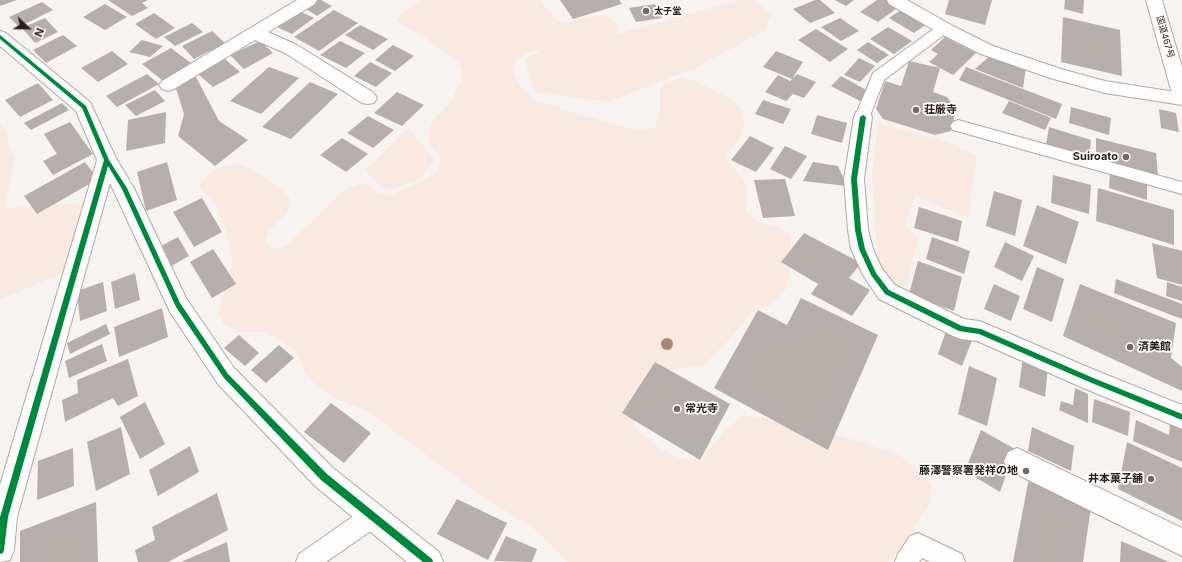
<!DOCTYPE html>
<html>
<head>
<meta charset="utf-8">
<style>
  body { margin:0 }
  #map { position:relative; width:1182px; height:562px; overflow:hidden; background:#f7f3f1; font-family:Inter,sans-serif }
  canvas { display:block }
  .north { position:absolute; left:8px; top:8px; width:40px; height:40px; -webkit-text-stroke:3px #fff; paint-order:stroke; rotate:112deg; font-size:11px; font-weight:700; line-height:16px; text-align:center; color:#2e2019 }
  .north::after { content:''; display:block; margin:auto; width:14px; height:18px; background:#2e2019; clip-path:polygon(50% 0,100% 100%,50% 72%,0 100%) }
</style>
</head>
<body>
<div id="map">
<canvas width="1182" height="562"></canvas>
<div class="north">N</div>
</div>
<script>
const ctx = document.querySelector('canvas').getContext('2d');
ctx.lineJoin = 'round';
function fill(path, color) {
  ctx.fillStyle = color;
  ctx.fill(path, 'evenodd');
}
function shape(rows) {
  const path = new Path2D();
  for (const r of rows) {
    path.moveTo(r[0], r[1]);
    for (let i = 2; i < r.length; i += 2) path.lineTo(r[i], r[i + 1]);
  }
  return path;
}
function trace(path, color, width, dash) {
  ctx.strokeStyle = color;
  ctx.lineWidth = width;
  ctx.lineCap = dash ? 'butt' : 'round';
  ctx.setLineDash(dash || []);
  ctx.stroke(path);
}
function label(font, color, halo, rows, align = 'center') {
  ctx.font = font + ' Inter,"Noto Sans JP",sans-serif';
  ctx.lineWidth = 3.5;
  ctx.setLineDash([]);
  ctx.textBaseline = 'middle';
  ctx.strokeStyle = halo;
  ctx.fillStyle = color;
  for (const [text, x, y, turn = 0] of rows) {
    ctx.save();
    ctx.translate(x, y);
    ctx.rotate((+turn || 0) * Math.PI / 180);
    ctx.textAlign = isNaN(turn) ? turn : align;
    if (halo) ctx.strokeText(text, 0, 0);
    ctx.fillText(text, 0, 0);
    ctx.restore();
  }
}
fill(shape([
  [421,0,540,0,555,19,562,23,596,15,606,15,616,23,618,34,739,0,753,0,772,14,764,31,695,68,608,102,534,92,525,59,542,50,526,52,517,59,512,69,519,85,534,99,574,113,627,128,643,130,655,128,660,110,660,90,664,83,682,78,692,80,730,98,743,111,744,126,740,138,726,156,747,187,746,211,751,218,761,223,782,228,791,237,790,272,786,289,771,305,752,312,726,343,703,366,667,370,635,392,635,429,662,450,682,459,700,461,726,429,743,416,779,419,829,432,899,455,926,474,932,489,929,504,914,527,908,540,888,562,568,562,532,527,480,495,368,412,339,400,318,388,304,371,296,351,266,332,241,332,224,325,219,313,221,301,233,264,228,238,217,206,199,186,209,173,225,166,240,164,267,178,289,196,290,204,286,213,269,231,265,241,271,249,285,247,344,191,355,185,363,183,373,188,379,194,393,194,423,181,434,175,440,163,438,155,430,144,428,133,432,121,451,102,461,81,462,70,459,63,424,37,395,21,402,13],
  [0,123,2,123,15,160,4,208,85,203,78,266,0,300],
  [878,124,934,137,977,155,968,218,915,196,905,227,919,237,907,285,893,290,878,272,872,176],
  [409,128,434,160,421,178,386,191,364,171]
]), '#fae9e0');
fill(shape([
  [0,0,17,0,0,6],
  [108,0,148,0,142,3,148,8,132,16],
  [315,0,321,0,332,6,317,16,303,7],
  [560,0,619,0,622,4,573,19],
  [815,0,820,0,835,13,810,23,793,9],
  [835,0,854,0,846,6],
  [877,0,889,0,900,6,878,22,860,12],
  [949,0,992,0,985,25,945,14],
  [1065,0,1084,0,1083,14,1064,9],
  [42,2,53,10,19,27,9,17],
  [105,4,127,17,105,30,83,17],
  [655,4,662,18,636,22,629,8],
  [904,8,928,23,914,33,889,18],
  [334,10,358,23,319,51,294,37],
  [299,11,314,18,292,34,277,27],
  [154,13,175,28,156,39,135,24],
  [1063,17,1120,30,1122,76,1061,62],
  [45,18,58,32,35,43,22,28],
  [840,18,859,31,841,41,821,27],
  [192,23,203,32,175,46,164,37],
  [360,25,388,39,373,50,345,35],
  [888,27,912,41,894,54,870,39],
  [816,29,848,49,830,62,798,40],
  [212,31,225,43,194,59,182,46],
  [63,35,77,46,46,63,33,50],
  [945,37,976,53,953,75,929,62,938,54,931,50],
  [142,40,163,46,150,57,129,52],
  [260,41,273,53,244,69,230,55],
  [340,41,365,53,346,68,320,55],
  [868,42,889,55,877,63,857,50],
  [393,45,414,56,395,71,375,60],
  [171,48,192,64,163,81,142,64],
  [112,51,128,64,98,82,81,68],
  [776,51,803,62,792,79,763,67],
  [991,55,1026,68,1023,88,975,69],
  [859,58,875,66,860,82,844,75],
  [225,59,240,72,213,87,198,74],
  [909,61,940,68,933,92,947,97,956,109,951,131,935,135,883,119,876,109,885,81,901,86],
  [370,62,392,73,376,87,354,76],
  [269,67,299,78,261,114,230,101],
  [966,67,1062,104,1056,119,959,80],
  [147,74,159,84,117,107,106,96],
  [797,74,816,82,804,98,793,94,786,101,765,92,778,75,790,81],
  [841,76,870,92,860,101,831,86],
  [196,77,219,121,248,140,215,166,178,136,184,114,175,85],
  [310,82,338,94,291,139,262,127],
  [38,83,53,100,20,117,5,100],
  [155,90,165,101,136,116,125,105],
  [397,92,424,105,402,126,374,113],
  [763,100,791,109,783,124,755,114],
  [1009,101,1051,118,1045,130,1002,113],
  [62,103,69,110,31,130,24,123],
  [1071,107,1111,118,1109,135,1069,123],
  [1159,109,1176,113,1179,132,1161,128],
  [166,112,165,143,126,151,128,120],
  [817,115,847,123,842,143,811,134],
  [368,116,394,130,373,148,347,133],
  [70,122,93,154,53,175,43,161,57,154,44,134],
  [1049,127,1091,140,1089,158,1046,145],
  [750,136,774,148,756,172,731,160],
  [342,138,368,154,346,172,320,155],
  [1096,138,1156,153,1158,176,1096,160],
  [785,146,807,156,791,179,770,169],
  [85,162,98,179,37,214,24,196],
  [167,162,177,200,146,211,137,172],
  [813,162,838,166,847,186,803,181],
  [1110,171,1147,182,1147,200,1109,188],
  [1053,175,1091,185,1089,214,1051,203],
  [785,179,795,216,763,218,754,180],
  [1098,188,1174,210,1174,245,1096,221],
  [994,191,1022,200,1015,236,986,226],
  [202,198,222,232,194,247,173,212],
  [1037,205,1079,222,1066,264,1023,246],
  [919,207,962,221,958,242,914,228],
  [804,233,861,263,849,278,870,290,852,316,811,294,818,284,781,262],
  [178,237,189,256,168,268,157,248],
  [932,237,970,251,964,274,926,259],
  [1005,242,1034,256,1022,281,994,267],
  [1152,243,1182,251,1182,285,1157,278],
  [213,249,236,284,212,298,190,262],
  [918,261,962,277,954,311,909,294],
  [1037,267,1064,279,1052,322,1023,309],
  [135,273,140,300,115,309,111,282],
  [1116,279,1182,304,1182,319,1114,293],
  [103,282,107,311,80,321,77,291],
  [1167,282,1182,287,1182,301,1166,296],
  [994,284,1020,296,1011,321,984,309],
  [1080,284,1176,323,1171,358,1182,367,1182,391,1063,336],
  [801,298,878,335,828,450,714,388,758,310,787,325],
  [162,308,168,337,119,357,114,327],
  [106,324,110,334,70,354,67,343],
  [947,328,972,340,962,366,938,354],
  [239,335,259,353,245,366,224,348],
  [102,344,107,361,69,378,65,361],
  [279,345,294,358,266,383,251,370],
  [1023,357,1048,366,1045,397,1019,387],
  [128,359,138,396,118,406,113,398,65,422,62,400,78,393,77,380],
  [655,362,730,404,700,460,622,413],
  [969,366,997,378,987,426,958,414],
  [1075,388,1088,394,1088,423,1059,410,1061,401,1073,405],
  [1094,399,1130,412,1128,436,1092,422],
  [145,402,165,444,140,459,120,417],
  [331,403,371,433,344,463,304,432],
  [1136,420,1169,435,1170,421,1182,426,1182,462,1133,441],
  [121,427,130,474,96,491,87,442],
  [1032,427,1074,446,1071,471,1028,451],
  [981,430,1015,449,1000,492,965,471],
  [1127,442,1182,468,1182,521,1118,489],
  [190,446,199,472,158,496,149,470],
  [73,448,74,486,37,500,38,461],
  [1029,478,1091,507,1083,562,1013,562],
  [217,493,228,530,168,562,138,562,135,550,155,540,152,527],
  [457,499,507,523,488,560,437,534],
  [96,502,98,562,20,562,20,531],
  [506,536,537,549,532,562,494,561],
  [1121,541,1169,562,1120,562],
  [227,542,230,562,181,562]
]), '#b6aeaa');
const service = shape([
  [944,24,949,25,951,28,949,31,884,80,868,121,863,122,858,121,855,117,873,73,939,25,944,24],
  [958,120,1182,182,1182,194,953,130,950,126,953,122,958,120],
  [373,505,381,508,384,516,381,524,326,562,296,562,299,554,365,508,373,505],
  [918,533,962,554,965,562,930,562,922,558,919,562,895,562,898,554,910,536,918,533]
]);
const minor = shape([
  [297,0,317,0,315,4,268,32,297,45,374,93,377,98,374,103,368,104,362,103,285,53,255,40,174,89,168,91,162,89,159,85,162,81,297,0],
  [887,0,907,0,953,26,993,46,1061,69,1105,81,1182,93,1182,105,1105,93,1050,78,981,54,941,34,889,4,887,0],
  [0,31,6,33,90,102,116,158,134,188,186,298,234,368,333,468,439,552,443,562,407,562,315,486,218,384,170,312,110,183,17,517,14,550,10,560,0,562,0,485,97,160,76,111,0,46,0,31],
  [863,110,870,112,872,117,864,179,868,230,873,249,882,269,895,285,964,319,979,321,987,324,1097,371,1182,405,1182,429,1081,387,977,341,961,339,953,336,879,299,863,275,851,249,848,230,844,179,854,117,856,112,863,110],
  [1017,448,1182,528,1182,556,1008,470,1004,461,1008,452,1017,448]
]);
const trunk = shape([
  [1146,0,1162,0,1182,67,1182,103,1176,101,1173,97,1146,0]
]);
trace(service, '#b1a8a4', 2);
trace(minor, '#b1a8a4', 2);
trace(trunk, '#b1a8a4', 2);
fill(service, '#fefdfd');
fill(minor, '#fefdfd');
fill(trunk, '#fefdfd');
fill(shape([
  [0,35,86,106,109,160,127,188,180,303,228,374,327,474,432,559,433,562,423,562,321,480,224,378,176,307,122,189,108,166,8,517,4,550,3,553,0,554,0,517,104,160,82,108,0,39,0,35],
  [863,115,866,117,857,179,861,230,865,249,876,273,889,290,962,326,981,329,1091,377,1182,414,1182,420,1087,381,979,334,959,331,885,294,871,275,859,249,855,230,851,179,860,117,863,115]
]), '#00873e');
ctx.fillStyle = '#a3897a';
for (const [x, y] of [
  [667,344]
]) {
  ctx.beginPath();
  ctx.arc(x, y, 6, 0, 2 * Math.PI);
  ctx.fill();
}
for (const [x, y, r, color] of [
  [646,11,4,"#746a65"],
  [916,110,4,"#746a65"],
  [1126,157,4,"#746a65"],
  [1130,347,4,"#746a65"],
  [677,409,4,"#746a65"],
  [1026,471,4,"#746a65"],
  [1151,479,4,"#746a65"]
]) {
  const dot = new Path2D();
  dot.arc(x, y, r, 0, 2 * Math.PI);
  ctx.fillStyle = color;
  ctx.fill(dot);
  trace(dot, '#fff', 1.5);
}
label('bold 9px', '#2e2019', '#fff', [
  ["太子堂",654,11]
], 'left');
label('9px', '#2e2019', '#fff', [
  ["国道467号",1165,37,74]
]);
label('bold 11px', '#2e2019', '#fff', [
  ["荘厳寺",924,110],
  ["Suiroato",1118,157,"right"],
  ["済美館",1138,347],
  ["常光寺",685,409],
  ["藤澤警察署発祥の地",1018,471,"right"],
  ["井本菓子舗",1143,479,"right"]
], 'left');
</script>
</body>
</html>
